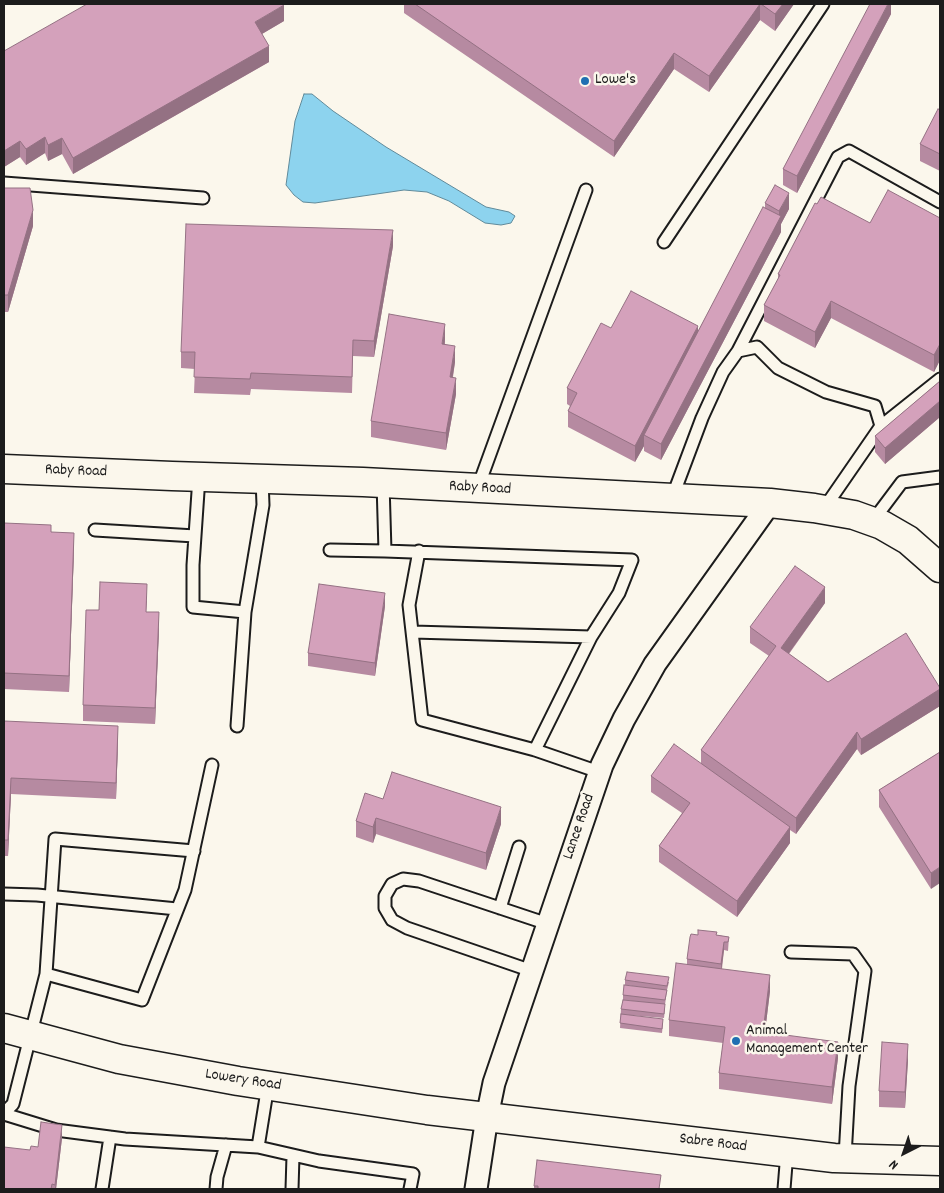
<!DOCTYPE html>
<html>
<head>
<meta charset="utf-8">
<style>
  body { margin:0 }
  #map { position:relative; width:944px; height:1193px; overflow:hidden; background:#fbf7ec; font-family:Dekko,sans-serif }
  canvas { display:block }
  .frame { position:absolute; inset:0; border:5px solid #1c1c1c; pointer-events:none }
  .north { position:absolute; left:879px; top:1128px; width:50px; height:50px; -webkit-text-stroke:4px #fbf7ec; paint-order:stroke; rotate:221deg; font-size:14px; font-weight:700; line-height:20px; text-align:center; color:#1c1c1c }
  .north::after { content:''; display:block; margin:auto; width:18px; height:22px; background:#1c1c1c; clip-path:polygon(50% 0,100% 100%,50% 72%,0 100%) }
</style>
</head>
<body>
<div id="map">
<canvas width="944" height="1193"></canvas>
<div class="frame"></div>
<div class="north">N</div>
</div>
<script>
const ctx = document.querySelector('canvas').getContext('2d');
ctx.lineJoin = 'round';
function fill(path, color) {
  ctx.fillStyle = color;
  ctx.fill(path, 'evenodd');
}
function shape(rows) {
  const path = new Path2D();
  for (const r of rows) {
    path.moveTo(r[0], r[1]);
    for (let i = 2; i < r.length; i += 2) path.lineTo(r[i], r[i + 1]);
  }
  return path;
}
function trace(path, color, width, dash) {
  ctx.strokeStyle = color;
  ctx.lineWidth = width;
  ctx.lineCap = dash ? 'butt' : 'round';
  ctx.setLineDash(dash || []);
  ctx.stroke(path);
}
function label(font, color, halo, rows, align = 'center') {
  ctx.font = font + ' Dekko,sans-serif';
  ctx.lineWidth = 5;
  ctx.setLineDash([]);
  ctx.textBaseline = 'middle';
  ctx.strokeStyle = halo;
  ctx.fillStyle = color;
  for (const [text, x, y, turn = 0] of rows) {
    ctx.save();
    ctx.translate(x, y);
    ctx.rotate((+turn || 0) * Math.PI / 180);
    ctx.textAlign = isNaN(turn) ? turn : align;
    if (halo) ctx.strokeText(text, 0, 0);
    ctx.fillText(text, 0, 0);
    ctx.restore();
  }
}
const water = shape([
  [304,94,312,94,333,111,386,147,486,207,509,212,515,216,511,223,501,225,485,223,449,201,427,192,404,190,315,203,303,202,294,195,286,185,295,121,304,94]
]);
fill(water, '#8dd3ee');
trace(water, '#608a9a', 1);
const lane = shape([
  [4,183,203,198],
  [664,242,823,4],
  [738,351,838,157,849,151,940,202],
  [881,426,940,379],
  [199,477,193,565,193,607,245,612,237,726],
  [478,487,586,190],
  [672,498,702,418,723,372,738,351,757,347,778,368,826,392,875,406,881,426,823,510],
  [872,522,902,482,940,477],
  [95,530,195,536],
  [330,550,385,551,383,483],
  [385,551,632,560,619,593,591,637,535,750],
  [419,551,409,605,422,720,535,750,599,772],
  [245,612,263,505,262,479],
  [413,632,591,637],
  [4,894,37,895,177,909],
  [500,908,519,847],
  [791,952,853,954,865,971,849,1086,845,1157],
  [532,971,407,928,392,920,385,908,385,896,392,884,403,879,419,881,548,924],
  [46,974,55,839,194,851],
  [268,1085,258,1147,319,1161,413,1174,410,1189],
  [4,1113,13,1104,46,974,142,1000,185,890,212,765],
  [4,1114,56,1130,125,1139,258,1147],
  [102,1189,110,1137],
  [216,1189,217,1177,226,1145],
  [292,1189,293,1156],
  [784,1189,787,1152]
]);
const street = shape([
  [476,1189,487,1117,494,1083,602,765,624,719,655,664,770,503]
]);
const secondary = shape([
  [4,469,172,476,363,482,770,503,814,508,854,515,882,525,908,540,940,568],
  [4,1028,119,1059,238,1081,427,1110,834,1158,940,1161]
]);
trace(lane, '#1c1c1c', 15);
trace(street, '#1c1c1c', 25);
trace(secondary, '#1c1c1c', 31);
trace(lane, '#fbf7ec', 11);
trace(street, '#fbf7ec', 21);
trace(secondary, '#fbf7ec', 28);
fill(shape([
  [404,4,794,4,775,31,760,20,709,92,674,69,614,157,404,13],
  [891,4,891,14,797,193,783,185,783,169],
  [284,21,262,34,269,62,73,174,62,154,48,161,45,153,26,165,20,157,4,167,4,51],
  [940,110,940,171,920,161,920,144],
  [4,188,33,226,8,312,4,312],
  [765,203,789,209,781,224,781,232,661,460,644,451,644,446,635,462,568,427,568,411,570,406,567,404,567,388,611,328,698,331,765,208],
  [817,204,870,223,940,218,940,360,934,372,831,318,815,348,764,321,764,305,778,279,778,274],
  [393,246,374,357,353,356,352,393,251,389,250,395,194,393,195,369,181,368,181,352],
  [445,340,445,344,455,362,453,377,456,394,446,450,371,437,371,421],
  [940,381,940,417,885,464,875,452,875,436],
  [4,523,51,532,74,549,69,692,4,689],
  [147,601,146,612,159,629,155,724,83,721,83,705,99,610],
  [825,603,789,654,828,682,940,688,940,706,863,754,861,755,857,749,796,834,790,830,790,843,737,917,659,862,659,846,682,813,651,792,651,776,701,764,701,750,769,656,750,643,750,627],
  [385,606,375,676,308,666,308,653],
  [4,721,118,742,116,799,11,794,8,856,4,856],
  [940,752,931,889,879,807,879,790],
  [383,799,501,824,486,870,376,834,373,843,356,837,356,821],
  [698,935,717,935,729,937,728,951,724,950,722,969,770,991,765,1032,838,1058,832,1104,719,1089,719,1073,723,1043,669,1036,669,1020,687,964,687,959],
  [625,980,669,982,667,990,665,1005,623,1000,623,995,661,990,625,985],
  [621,1009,665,1009,664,1018,629,1015,663,1023,662,1033,620,1028],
  [908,1060,905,1108,879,1107,879,1091],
  [62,1138,56,1189,4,1189,30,1150],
  [534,1186,661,1189,534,1189]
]), '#b68aa1');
fill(shape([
  [760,4,760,20,709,92,709,76],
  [783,4,794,4,775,31,775,14],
  [888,4,891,4,891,14,797,193,797,176],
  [284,5,284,21,255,38,255,22],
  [269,46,269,62,73,174,73,158],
  [674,53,674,69,614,157,614,141],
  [45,137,45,153,26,165,26,149],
  [62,138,62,154,48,161,48,145],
  [20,141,20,157,4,167,4,151],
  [789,193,789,209,781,224,781,232,661,460,661,444,779,219,779,211],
  [33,210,33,226,8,312,8,295],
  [393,230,393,246,374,357,374,341],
  [831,301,831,318,815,348,815,332],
  [445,324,445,340,442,360,442,344],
  [698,326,698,342,644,435,644,446,635,462,635,446],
  [940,344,940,360,934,372,934,355],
  [455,346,455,362,450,393,450,377],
  [456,378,456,394,446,450,446,433],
  [940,401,940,417,885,464,885,448],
  [74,533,74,549,69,692,69,676],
  [825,587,825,603,781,664,781,648],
  [385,593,385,606,375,676,375,663],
  [159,612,159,629,155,724,155,708],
  [940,689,940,706,861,755,861,739],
  [118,726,118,742,116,799,116,783],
  [857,732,857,749,796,834,796,818],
  [11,778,11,794,8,856,8,840],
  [501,807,501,824,486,870,486,853],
  [376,818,376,834,373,843,373,827],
  [790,827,790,843,737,917,737,901],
  [940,867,940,883,931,889,931,873],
  [724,942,724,950,721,972,721,964],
  [770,975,770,991,763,1048,763,1032],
  [838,1042,838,1058,832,1104,832,1087],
  [908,1044,908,1060,905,1108,905,1092],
  [62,1125,62,1138,56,1189,55,1189]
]), '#947183');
const building = shape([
  [87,4,283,4,284,5,255,22,269,46,73,158,62,138,48,145,45,137,26,149,20,141,4,151,4,51,87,4],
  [415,4,760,4,709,76,674,53,614,141,415,4],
  [761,4,783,4,775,14,761,4],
  [870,4,888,4,797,176,783,169,870,4],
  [938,109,940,110,940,154,920,144,938,109],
  [775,185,789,193,779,211,765,203,775,185],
  [4,188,30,188,33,210,8,295,4,295,4,188],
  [888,190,940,218,940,344,934,355,831,301,815,332,764,305,780,275,778,274,815,203,817,204,821,197,870,223,888,190],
  [763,207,781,216,661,444,644,435,763,207],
  [186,224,393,230,374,341,353,340,352,377,251,373,250,379,194,377,195,352,181,352,186,224],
  [631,291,698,326,635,446,568,411,577,393,567,388,601,323,611,328,631,291],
  [389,314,445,324,442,344,455,346,450,377,456,378,446,433,371,421,389,314],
  [940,381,940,401,885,448,875,436,940,381],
  [4,523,51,525,51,532,74,533,69,676,4,673,4,523],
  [795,566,825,587,781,648,828,682,906,633,940,688,940,689,863,738,861,739,857,732,796,818,701,750,776,646,750,627,795,566],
  [100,582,147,584,146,612,159,612,155,708,83,705,86,610,99,610,100,582],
  [319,584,385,593,375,663,308,653,319,584],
  [4,721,118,726,116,783,11,778,8,840,4,840,4,721],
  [674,744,790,827,737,901,659,846,690,803,651,776,674,744],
  [940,752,940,867,931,873,879,790,940,752],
  [392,772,501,807,486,853,376,818,373,827,356,821,365,793,383,799,392,772],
  [698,930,717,932,716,935,729,937,728,942,724,942,721,964,687,959,690,937,691,934,698,935,698,930],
  [676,963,770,975,763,1032,838,1042,832,1087,719,1073,725,1027,669,1020,676,963],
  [627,972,669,977,667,986,625,980,627,972],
  [624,985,667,990,665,1000,623,995,624,985],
  [623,1000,665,1004,664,1014,621,1009,623,1000],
  [621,1014,663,1019,662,1029,620,1023,621,1014],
  [882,1042,908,1044,905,1092,879,1091,882,1042],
  [41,1122,62,1125,55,1185,52,1184,51,1189,4,1189,4,1147,30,1150,31,1146,38,1147,41,1122],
  [537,1160,661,1175,659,1189,538,1189,538,1186,534,1186,537,1160]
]);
fill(building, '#d4a1bb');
trace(building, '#947183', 1);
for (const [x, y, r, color] of [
  [585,81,5,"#1f6fb2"],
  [736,1041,5,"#1f6fb2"]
]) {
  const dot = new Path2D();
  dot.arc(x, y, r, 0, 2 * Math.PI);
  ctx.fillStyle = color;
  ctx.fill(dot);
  trace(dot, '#fbf7ec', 2);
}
label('16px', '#1c1c1c', '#fbf7ec', [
  ["Lowe's",595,81],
  ["Animal",746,1032],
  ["Management Center",746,1050]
], 'left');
label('16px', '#1c1c1c', '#fbf7ec', [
  ["Raby Road",76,472,2],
  ["Raby Road",480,489,3],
  ["Lance Road",580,827,-71],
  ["Lowery Road",243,1081,9],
  ["Sabre Road",713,1144,7]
]);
</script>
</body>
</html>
